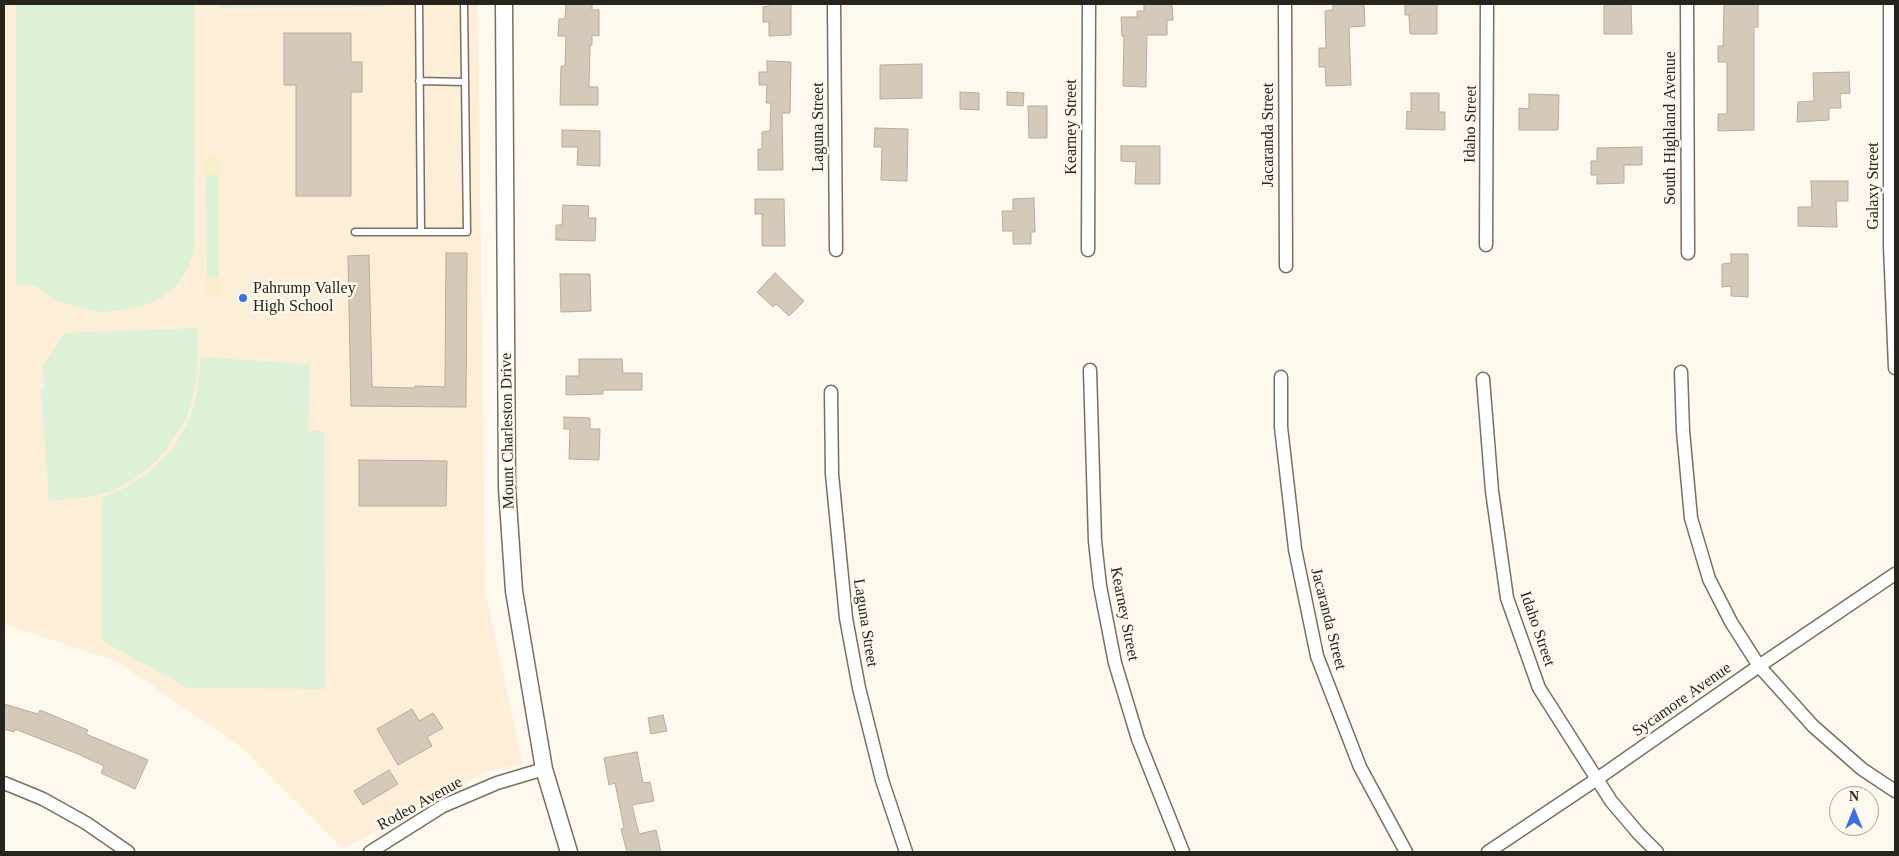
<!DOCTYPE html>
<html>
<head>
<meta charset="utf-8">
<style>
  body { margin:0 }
  #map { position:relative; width:1899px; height:856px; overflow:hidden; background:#fff8ee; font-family:"Times New Roman",serif }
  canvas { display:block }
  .frame { position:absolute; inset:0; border:5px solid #27231d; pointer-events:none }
  .north { position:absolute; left:1829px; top:786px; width:50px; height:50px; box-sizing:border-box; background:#fff8ee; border:1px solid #a9a39a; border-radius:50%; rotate:0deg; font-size:14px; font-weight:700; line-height:20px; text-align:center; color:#27231d }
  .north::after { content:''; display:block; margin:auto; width:18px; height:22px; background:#396fde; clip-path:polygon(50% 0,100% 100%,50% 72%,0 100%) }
</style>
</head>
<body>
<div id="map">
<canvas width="1899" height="856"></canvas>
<div class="frame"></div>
<div class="north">N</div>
</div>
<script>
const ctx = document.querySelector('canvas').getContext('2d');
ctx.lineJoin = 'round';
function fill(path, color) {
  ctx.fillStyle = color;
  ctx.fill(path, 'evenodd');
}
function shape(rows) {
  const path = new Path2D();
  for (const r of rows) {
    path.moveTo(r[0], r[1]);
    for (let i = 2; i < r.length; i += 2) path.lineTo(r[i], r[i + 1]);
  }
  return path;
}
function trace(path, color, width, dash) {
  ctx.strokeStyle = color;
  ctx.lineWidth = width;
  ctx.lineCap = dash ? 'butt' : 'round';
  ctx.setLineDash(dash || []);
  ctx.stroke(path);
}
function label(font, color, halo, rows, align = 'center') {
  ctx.font = font + ' "Times New Roman",serif';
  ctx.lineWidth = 5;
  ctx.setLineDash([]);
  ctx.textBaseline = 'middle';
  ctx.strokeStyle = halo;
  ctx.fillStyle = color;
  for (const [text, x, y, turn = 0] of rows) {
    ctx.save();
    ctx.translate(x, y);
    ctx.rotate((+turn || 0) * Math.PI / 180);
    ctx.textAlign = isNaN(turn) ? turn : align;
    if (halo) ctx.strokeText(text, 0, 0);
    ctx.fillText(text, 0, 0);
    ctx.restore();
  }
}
fill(shape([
  [4,4,478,4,485,591,523,764,485,772,343,849,244,749,118,662,4,624]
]), '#fdeed7');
fill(shape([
  [16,4,194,4,195,244,191,260,184,275,173,289,160,299,142,306,118,311,97,312,60,302,34,285,16,285],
  [219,4,386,4,386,7,219,8],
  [206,175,219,175,219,277,207,277],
  [198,328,197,375,191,405,186,419,163,454,149,468,131,481,115,490,97,496,49,501,41,389,44,389,43,367,64,333],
  [201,357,310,364,308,431,324,431,325,689,188,688,101,640,102,498,127,487,154,468,176,444,188,422,197,395]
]), '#ddf1d7');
fill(shape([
  [205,156,220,156,220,175,204,175],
  [205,277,221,277,221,296,205,296]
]), '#f9efca');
const building = shape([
  [566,4,592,4,592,10,599,10,599,36,592,35,592,45,590,45,589,87,598,87,598,105,560,105,561,66,565,66,566,36,558,36,559,19,565,19,566,4],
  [769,4,791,4,791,35,769,36,769,22,763,22,763,7,769,6,769,4],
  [1144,4,1172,4,1173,20,1167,20,1167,35,1147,35,1146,87,1123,86,1124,36,1122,36,1121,17,1137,17,1137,11,1144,11,1144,4],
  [1333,4,1364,4,1365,26,1349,27,1351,85,1326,86,1325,67,1319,67,1319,48,1326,48,1325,11,1333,10,1333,4],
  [1405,4,1437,4,1437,34,1410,34,1409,15,1405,15,1405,4],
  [1604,4,1631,4,1632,34,1604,34,1604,4],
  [1724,4,1758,4,1758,27,1754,27,1754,130,1718,131,1718,114,1727,114,1727,62,1718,62,1718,46,1723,46,1724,4],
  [284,33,351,33,351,62,362,62,362,92,351,92,351,196,296,196,296,85,284,85,284,33],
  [767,61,791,62,790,113,782,113,783,170,758,170,758,149,762,149,762,132,770,131,771,103,766,103,767,85,759,85,759,72,767,72,767,61],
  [922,64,922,98,880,99,880,65,922,64],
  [1849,72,1850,93,1840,94,1841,108,1829,108,1829,120,1797,122,1798,102,1814,101,1813,73,1849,72],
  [960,92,979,93,979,110,960,109,960,92],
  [1007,92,1024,93,1023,106,1007,105,1007,92],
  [1411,93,1439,93,1439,112,1445,112,1445,130,1406,129,1407,111,1411,112,1411,93],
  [1529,94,1559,95,1558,130,1519,130,1519,108,1529,109,1529,94],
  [1028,106,1047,106,1047,138,1029,138,1028,106],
  [875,128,908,129,907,181,881,180,882,147,874,147,875,128],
  [562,130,600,131,600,166,577,165,578,147,562,147,562,130],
  [1121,146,1160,146,1160,184,1135,184,1136,162,1121,161,1121,146],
  [1642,147,1642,165,1624,165,1624,183,1597,184,1597,175,1591,175,1591,161,1597,161,1597,148,1642,147],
  [1811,181,1848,181,1848,201,1836,201,1837,227,1798,226,1798,207,1812,207,1811,181],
  [1034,198,1035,232,1031,232,1031,244,1013,244,1013,231,1003,231,1002,211,1013,211,1013,199,1034,198],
  [755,199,784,199,785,246,762,246,762,214,755,214,755,199],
  [563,205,589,206,588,218,596,218,595,241,556,240,556,225,562,225,563,205],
  [446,253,467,253,466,407,351,406,348,256,369,255,372,387,415,388,415,386,445,387,446,253],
  [1731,254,1748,254,1748,297,1731,296,1731,286,1722,287,1722,264,1731,263,1731,254],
  [775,273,804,301,789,316,776,304,773,307,757,292,775,273],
  [560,274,590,274,591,311,561,312,560,274],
  [579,359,622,359,623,373,642,373,642,390,603,390,603,394,566,395,566,376,579,376,579,359],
  [564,417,590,418,590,429,600,429,599,460,569,459,570,429,564,429,564,417],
  [359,460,447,461,446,506,359,506,359,460],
  [4,704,38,714,40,710,88,730,86,734,148,760,135,789,101,773,104,766,78,754,15,729,14,732,4,729,4,704],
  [412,709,419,721,433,713,443,728,427,737,432,746,398,765,377,729,412,709],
  [663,715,667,731,651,734,648,718,663,715],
  [637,752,643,783,650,782,654,801,632,805,639,834,656,830,661,852,627,852,621,829,624,828,615,783,609,785,604,758,637,752],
  [389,770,398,784,363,805,354,791,389,770]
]);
fill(building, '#d5caba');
trace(building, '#b6ac9c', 1);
const service = shape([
  [419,4,421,232,467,232,464,4],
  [419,81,465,82],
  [355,232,421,232]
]);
const minor = shape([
  [834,4,836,250],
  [1285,4,1286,266],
  [1687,4,1688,253],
  [1890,4,1890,246,1895,368],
  [1486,245,1487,4],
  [1088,250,1089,4],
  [1090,370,1095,541,1100,586,1115,663,1138,739,1183,852],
  [1681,372,1683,431,1691,518,1709,579,1731,622,1759,666,1813,726,1862,769,1895,791],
  [1281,377,1281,427,1295,549,1317,656,1360,767,1406,852],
  [1483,379,1492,491,1507,598,1539,688,1611,801,1639,834,1657,852],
  [831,392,832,474,846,618,859,688,882,780,906,852],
  [4,783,43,799,86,823,128,852],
  [370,852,443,806,497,783,544,769],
  [1488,852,1597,779,1759,666,1895,574]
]);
const tertiary = shape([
  [504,4,507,488,514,591,544,769,569,852]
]);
trace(service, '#786f60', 9);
trace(minor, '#786f60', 15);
trace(tertiary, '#786f60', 19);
trace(service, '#fff', 6);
trace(minor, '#fff', 12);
trace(tertiary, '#fff', 16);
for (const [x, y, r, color] of [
  [243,298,5,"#396fde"]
]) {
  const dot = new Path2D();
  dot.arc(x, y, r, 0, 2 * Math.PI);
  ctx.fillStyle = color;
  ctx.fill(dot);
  trace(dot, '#fff8ee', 2);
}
label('16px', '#27231d', '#fff8ee', [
  ["Idaho Street",1471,124,-89],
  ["Laguna Street",819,127,-90],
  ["Kearney Street",1072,127,-90],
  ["South Highland Avenue",1671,128,-90],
  ["Jacaranda Street",1269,135,-90],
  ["Galaxy Street",1874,186,-90],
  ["Mount Charleston Drive",508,431,-91],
  ["Kearney Street",1124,614,79],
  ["Jacaranda Street",1328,619,76],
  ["Laguna Street",865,623,81],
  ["Idaho Street",1537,629,71],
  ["Sycamore Avenue",1682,700,-35],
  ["Rodeo Avenue",420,804,-29]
]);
label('16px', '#27231d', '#fff8ee', [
  ["Pahrump Valley",253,289],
  ["High School",253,307]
], 'left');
</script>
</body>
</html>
